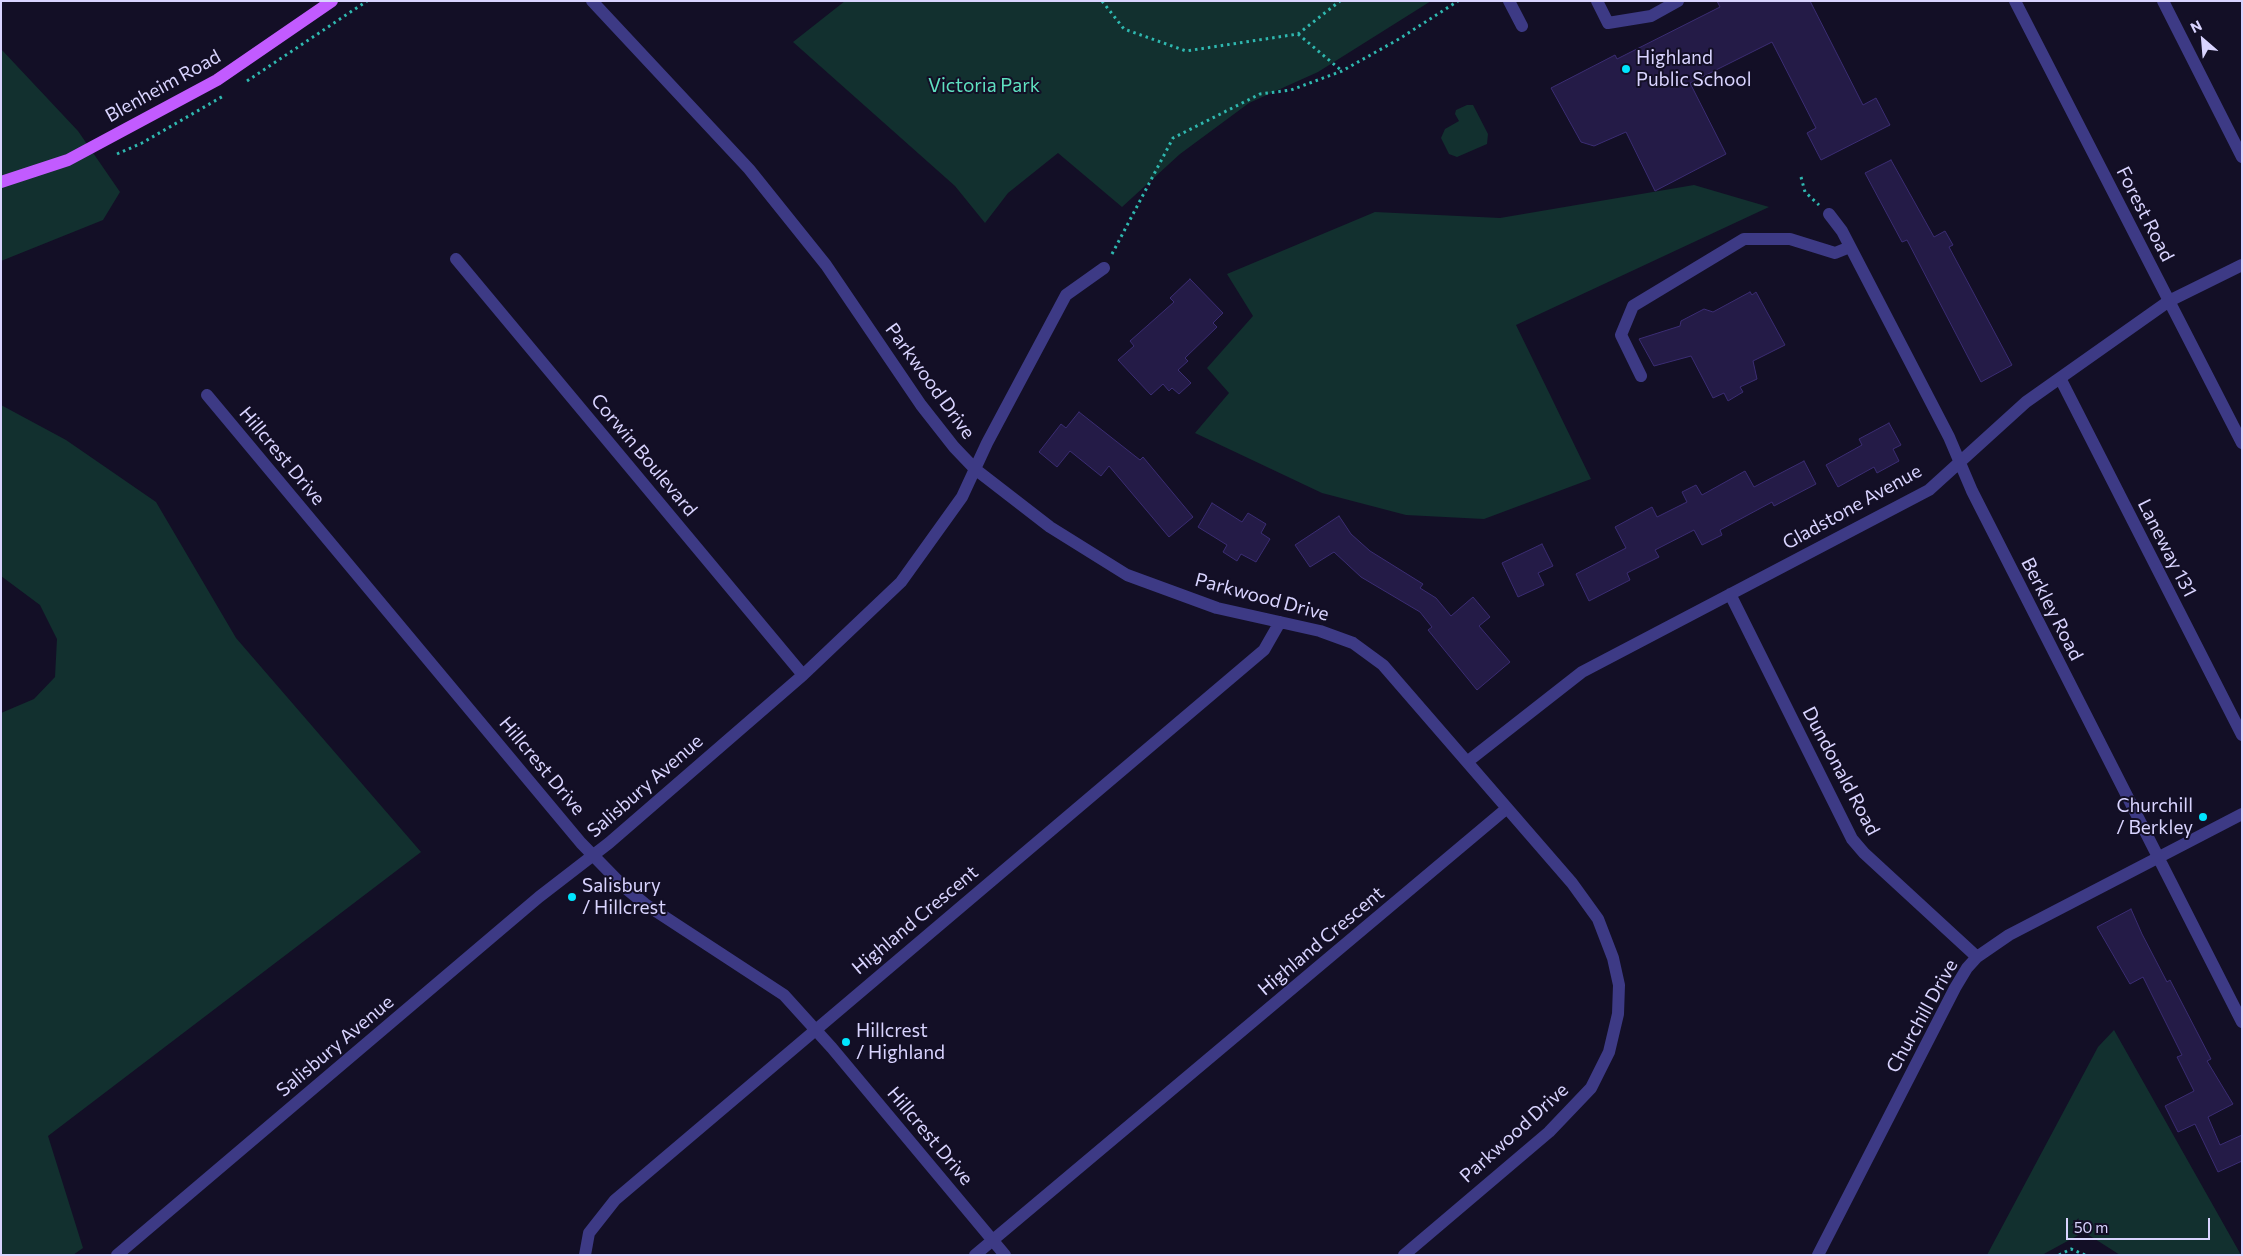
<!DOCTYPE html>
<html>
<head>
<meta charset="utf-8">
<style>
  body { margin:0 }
  #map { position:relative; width:2243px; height:1256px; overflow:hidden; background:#130f26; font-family:Commissioner,sans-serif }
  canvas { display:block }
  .frame { position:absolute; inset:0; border:2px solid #d9d4ff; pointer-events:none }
  .north { position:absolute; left:2178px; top:15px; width:50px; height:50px; -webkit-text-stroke:4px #130f26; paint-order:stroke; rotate:333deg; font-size:14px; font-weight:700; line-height:20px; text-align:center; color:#d9d4ff }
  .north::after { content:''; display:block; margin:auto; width:18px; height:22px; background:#d9d4ff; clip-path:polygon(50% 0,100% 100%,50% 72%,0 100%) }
  .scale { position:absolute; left:2066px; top:1218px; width:144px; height:22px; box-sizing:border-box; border:2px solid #d9d4ff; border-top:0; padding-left:6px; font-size:15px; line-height:18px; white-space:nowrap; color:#d9d4ff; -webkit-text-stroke:4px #130f26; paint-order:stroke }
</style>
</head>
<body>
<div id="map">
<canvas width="2243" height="1256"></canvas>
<div class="frame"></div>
<div class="north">N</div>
<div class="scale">50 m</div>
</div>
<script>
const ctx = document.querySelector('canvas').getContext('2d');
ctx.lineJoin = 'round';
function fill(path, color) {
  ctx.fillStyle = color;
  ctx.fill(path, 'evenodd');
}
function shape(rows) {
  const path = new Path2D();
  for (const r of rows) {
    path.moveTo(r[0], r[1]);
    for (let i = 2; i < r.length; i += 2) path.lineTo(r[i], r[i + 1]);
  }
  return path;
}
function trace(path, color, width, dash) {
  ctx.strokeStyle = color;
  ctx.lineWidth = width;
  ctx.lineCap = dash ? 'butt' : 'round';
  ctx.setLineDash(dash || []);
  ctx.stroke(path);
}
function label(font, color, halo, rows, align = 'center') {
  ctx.font = font + ' Commissioner,sans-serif';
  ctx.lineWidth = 4;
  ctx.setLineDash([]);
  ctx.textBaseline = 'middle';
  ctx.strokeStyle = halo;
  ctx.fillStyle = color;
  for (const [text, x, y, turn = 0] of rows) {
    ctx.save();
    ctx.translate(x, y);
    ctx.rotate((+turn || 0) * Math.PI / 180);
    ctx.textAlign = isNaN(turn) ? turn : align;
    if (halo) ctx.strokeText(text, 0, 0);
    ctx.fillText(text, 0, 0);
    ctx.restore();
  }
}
fill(shape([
  [845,1,1431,1,1318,72,1249,103,1180,154,1122,207,1058,153,1008,193,985,223,955,186,793,42],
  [1,49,78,131,120,192,103,220,1,261],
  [1467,105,1473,105,1488,134,1487,144,1457,157,1449,154,1441,138,1445,129,1459,121,1455,114,1456,110],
  [1694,185,1769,207,1516,325,1591,479,1484,519,1406,515,1322,493,1195,433,1229,393,1207,368,1253,316,1227,274,1375,212,1500,218],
  [1,405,66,440,156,502,236,638,421,852,48,1136,83,1248,73,1255,1,1255,1,713,34,699,55,677,57,639,40,605,1,576],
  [2114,1030,2241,1255,2120,1255,2084,1232,2042,1255,1987,1255,2098,1047]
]), '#12302f');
const building = shape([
  [1717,1,1810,1,1863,105,1876,98,1890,125,1821,160,1807,133,1816,128,1772,42,1690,83,1726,154,1655,191,1626,132,1594,146,1581,142,1551,88,1615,55,1617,59,1720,7,1717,1],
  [1891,160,1934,237,1945,231,1953,245,1949,247,2012,365,1981,382,1907,240,1902,242,1865,173,1891,160],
  [1190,279,1223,313,1213,323,1217,327,1185,358,1188,361,1178,370,1191,383,1179,394,1172,388,1169,391,1163,384,1151,395,1118,360,1134,346,1130,341,1174,302,1170,298,1190,279],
  [1750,292,1752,295,1756,292,1785,345,1753,361,1757,379,1740,387,1743,392,1728,401,1724,393,1713,398,1691,356,1654,366,1639,339,1680,326,1681,321,1704,309,1713,312,1750,292],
  [1079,412,1140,460,1143,457,1193,517,1169,537,1109,466,1101,476,1070,451,1057,467,1039,452,1061,424,1066,428,1079,412],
  [1889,423,1901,445,1893,449,1899,461,1877,473,1874,467,1838,487,1826,465,1862,445,1859,439,1889,423],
  [1804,461,1816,484,1774,506,1772,502,1720,530,1722,535,1702,545,1694,530,1655,550,1659,557,1627,573,1630,580,1589,601,1576,574,1626,548,1615,527,1652,507,1657,517,1687,502,1682,492,1696,485,1702,495,1745,471,1754,487,1804,461],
  [1212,503,1242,522,1248,513,1266,524,1261,533,1270,539,1256,562,1241,554,1237,561,1223,552,1227,545,1198,527,1212,503],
  [1339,516,1351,534,1370,551,1423,584,1420,588,1436,598,1451,616,1473,597,1490,617,1479,626,1510,662,1477,690,1428,630,1432,627,1420,612,1361,577,1334,552,1310,567,1295,545,1339,516],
  [1542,544,1553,566,1538,573,1544,585,1518,597,1502,563,1542,544],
  [2131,909,2142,934,2167,982,2170,980,2211,1059,2207,1061,2233,1104,2208,1117,2220,1145,2242,1135,2242,1161,2218,1172,2195,1124,2178,1132,2165,1106,2194,1091,2177,1057,2182,1055,2143,977,2130,984,2097,927,2131,909]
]);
fill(building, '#241b47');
trace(building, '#3b2d73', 1);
trace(shape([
  [1102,1,1124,29,1186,51,1298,34,1340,1],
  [1298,34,1342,71],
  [247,81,367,1],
  [117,154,142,143,225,95],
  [1801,177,1805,192,1819,205],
  [1112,254,1173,138,1260,94,1291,90,1342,71,1399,39,1458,1],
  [2059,1255,2071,1249,2085,1255]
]), '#2fb8b0', 3, [2.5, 4]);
trace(shape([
  [592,1,749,169,826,265,921,405,954,447,975,469,1050,527,1127,575,1217,608,1320,631,1353,643,1383,665,1572,883,1598,919,1613,958,1619,985,1618,1014,1609,1052,1591,1088,1549,1132,1404,1255],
  [1509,1,1522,26],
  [1597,1,1608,23,1651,16,1678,1],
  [2015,1,2242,443],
  [2163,1,2242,157],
  [1829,214,1842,231,1949,437,1972,491,2242,1022],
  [456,259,803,675],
  [1641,376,1621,335,1633,306,1744,239,1790,239,1835,253,1850,247],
  [2060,378,2242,735],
  [207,395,581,843,623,886,645,904,784,995,832,1048,1005,1255],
  [1730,594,1852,839,1864,853,1977,957],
  [1467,762,1582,672,1929,490,2026,402,2169,301,2242,265],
  [117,1255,539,897,609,843,803,675,901,582,962,497,987,443,1066,295,1104,268],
  [585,1255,589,1233,615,1200,1264,650,1280,622],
  [975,1255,1506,809],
  [1818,1255,1955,988,1967,968,1977,957,2009,935,2242,814]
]), '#3d3a85', 12);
trace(shape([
  [1,182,68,160,217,80,332,1]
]), '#c25bff', 12);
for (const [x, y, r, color] of [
  [1626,69,5,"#00e5ff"],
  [2203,817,5,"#00e5ff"],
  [572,897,5,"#00e5ff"],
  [846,1042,5,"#00e5ff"]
]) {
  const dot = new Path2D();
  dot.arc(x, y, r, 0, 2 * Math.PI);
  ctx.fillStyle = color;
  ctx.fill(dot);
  trace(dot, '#130f26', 2);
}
label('19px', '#d9d4ff', '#130f26', [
  ["Highland",1636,58],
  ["Public School",1636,80],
  ["Churchill",2193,806,"right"],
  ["/ Berkley",2193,828,"right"],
  ["Salisbury",582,886],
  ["/ Hillcrest",582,908],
  ["Hillcrest",856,1031],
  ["/ Highland",856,1053]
], 'left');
label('19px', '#d9d4ff', '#130f26', [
  ["Blenheim Road",163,86,-29],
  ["Forest Road",2145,214,63],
  ["Parkwood Drive",930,381,54],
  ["Corwin Boulevard",644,455,50],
  ["Hillcrest Drive",282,456,50],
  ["Gladstone Avenue",1852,507,-29],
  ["Laneway 131",2167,548,63],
  ["Parkwood Drive",1262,597,15],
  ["Berkley Road",2052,609,63],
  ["Hillcrest Drive",542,766,50],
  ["Dundonald Road",1841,771,62],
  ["Salisbury Avenue",645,786,-41],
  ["Highland Crescent",915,920,-40],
  ["Highland Crescent",1321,941,-40],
  ["Churchill Drive",1922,1016,-61],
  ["Salisbury Avenue",335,1046,-40],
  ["Parkwood Drive",1514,1133,-42],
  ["Hillcrest Drive",930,1136,50]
]);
label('19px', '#5fe0c0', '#130f26', [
  ["Victoria Park",984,86]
]);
</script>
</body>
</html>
